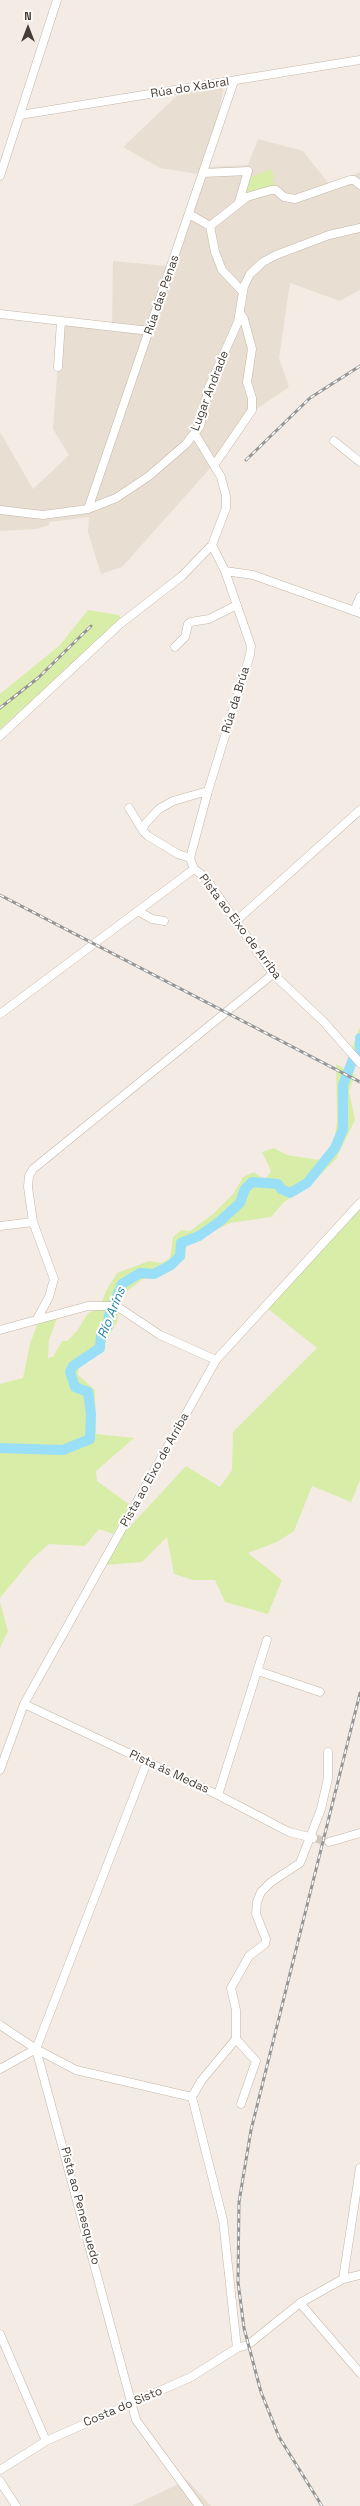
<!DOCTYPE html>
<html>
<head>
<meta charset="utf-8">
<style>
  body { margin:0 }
  #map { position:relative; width:360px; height:2506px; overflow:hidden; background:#f4ece4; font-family:"Space Grotesk",sans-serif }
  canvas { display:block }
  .north { position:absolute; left:8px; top:8px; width:40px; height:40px; -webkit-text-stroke:3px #fff; paint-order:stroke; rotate:0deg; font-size:11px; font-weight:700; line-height:16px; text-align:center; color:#463c33 }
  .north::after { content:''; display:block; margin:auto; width:14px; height:18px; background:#463c33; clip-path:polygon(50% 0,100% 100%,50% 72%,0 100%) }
</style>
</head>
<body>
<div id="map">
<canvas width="360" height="2506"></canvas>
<div class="north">N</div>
</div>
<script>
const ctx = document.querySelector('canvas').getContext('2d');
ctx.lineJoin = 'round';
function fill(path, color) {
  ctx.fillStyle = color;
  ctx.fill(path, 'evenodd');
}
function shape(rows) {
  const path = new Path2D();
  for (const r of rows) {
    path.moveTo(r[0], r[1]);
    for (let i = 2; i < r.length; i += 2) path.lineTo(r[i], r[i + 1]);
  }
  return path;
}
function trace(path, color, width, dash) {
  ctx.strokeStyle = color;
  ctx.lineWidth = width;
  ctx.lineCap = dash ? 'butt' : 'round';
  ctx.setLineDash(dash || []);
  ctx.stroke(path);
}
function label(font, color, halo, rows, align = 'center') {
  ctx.font = font + ' "Space Grotesk",sans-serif';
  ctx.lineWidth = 4;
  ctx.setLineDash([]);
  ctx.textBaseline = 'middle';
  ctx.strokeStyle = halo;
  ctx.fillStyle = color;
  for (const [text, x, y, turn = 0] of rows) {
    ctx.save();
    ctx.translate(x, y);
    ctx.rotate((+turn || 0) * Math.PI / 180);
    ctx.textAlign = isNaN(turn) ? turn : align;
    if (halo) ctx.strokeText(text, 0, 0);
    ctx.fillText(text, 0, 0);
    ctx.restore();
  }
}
fill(shape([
  [224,86,208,167,248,165,258,139,303,151,330,185,360,172,360,290,340,301,290,283,279,358,289,387,255,410,206,473,122,567,101,574,88,532,89,517,49,522,49,525,36,529,0,531,0,432,33,489,69,455,53,429,61,324,112,327,113,261,167,266,198,174,160,168,123,147,181,92],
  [187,2480,211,2506,132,2506]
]), '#e8ded1');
fill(shape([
  [271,169,275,178,272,179,275,186,247,195,245,188,249,178],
  [88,610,119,615,121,619,0,729,0,694,60,645],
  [360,1027,360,1054,352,1048],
  [336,1064,355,1075,349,1091,355,1120,336,1159,310,1185,284,1202,271,1217,230,1223,186,1245,185,1259,157,1277,143,1279,122,1295,117,1322,102,1348,79,1365,78,1375,95,1390,96,1434,134,1438,96,1471,97,1481,130,1505,113,1534,99,1529,85,1546,49,1544,32,1559,0,1598,0,1384,23,1378,30,1344,37,1325,52,1316,57,1318,49,1340,48,1358,53,1357,62,1341,67,1341,77,1331,88,1313,99,1309,106,1291,117,1273,149,1261,162,1263,170,1258,173,1237,181,1230,190,1231,213,1214,234,1193,243,1177,254,1172,262,1178,267,1177,271,1171,262,1152,274,1148,287,1155,319,1160,334,1142,337,1122],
  [360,1207,360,1480,351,1502,312,1486,294,1531,277,1542,248,1553,282,1580,268,1614,225,1602,215,1580,193,1580,174,1574,167,1537,142,1562,106,1565,125,1532,186,1466,220,1487,232,1470,233,1432,317,1348,268,1309],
  [0,1602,8,1631,0,1648]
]), '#d8eda8');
trace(shape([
  [360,1038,360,1047],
  [0,1448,63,1450,90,1439,91,1414,88,1392,75,1387,70,1372,73,1366,100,1348,101,1335,108,1326,109,1315,122,1284,140,1273,154,1274,171,1265,180,1256,181,1243,199,1236,219,1222,240,1203,245,1189,252,1182,278,1184,281,1189,290,1193,307,1183,335,1148,343,1129,343,1085,353,1059,360,1051]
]), '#99dff8', 10);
trace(shape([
  [314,1838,329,1842]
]), '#d1c9c1', 8, [8, 4]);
const minor = shape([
  [20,115,360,60],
  [203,173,248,171,239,202],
  [0,176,57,0],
  [189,214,210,226,215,252,222,270,243,292],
  [210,226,247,197,271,190,276,190,284,197,295,199,350,180,354,180,360,185],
  [0,314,150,331],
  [58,367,61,321],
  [334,441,360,462],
  [215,464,252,410,252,398,247,382,252,349,244,319,240,313],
  [88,509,234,81],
  [0,510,43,515,88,509,116,498,149,476,186,444,200,426,209,387,238,322,244,286,250,274,263,262,276,255,329,235,360,228],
  [225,571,253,575,360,613],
  [354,611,360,597],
  [175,647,185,637,188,624,191,622,209,619,237,605],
  [0,736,120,624,182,576,212,545,226,508,226,496,221,477,195,434],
  [129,808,143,831],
  [190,858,208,791,250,655,251,646,225,571,212,545],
  [190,858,194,869,205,877,273,974,323,1021,360,1063],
  [190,858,178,854,148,836,143,831,144,825,159,809,173,801,208,791],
  [138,911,152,919,164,921],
  [236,921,360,810],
  [0,1014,194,869],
  [0,1226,33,1222],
  [37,1319,49,1297,54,1279,33,1222,28,1187,29,1176,33,1169,273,974],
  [0,1330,88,1306,110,1306,121,1309,160,1335,216,1360],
  [258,1671,320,1692],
  [24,1704,218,1795,289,1832,313,1838],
  [0,1770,24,1704,216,1360,360,1203],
  [218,1795,267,1640],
  [329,1842,360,1833],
  [0,2025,36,2049,76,2070,192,2097,223,2220,237,2348,244,2346],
  [236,2039,256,2061,241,2104],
  [36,2049,136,2420,199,2506],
  [36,2049,147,1762],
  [0,2069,36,2049],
  [192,2097,201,2081,236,2039,236,2010,231,1988,249,1956,265,1944,266,1939,256,1914,257,1902,261,1892,271,1882,300,1863,321,1809,328,1778,328,1752],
  [343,2279,360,2168],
  [300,2303,360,2373],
  [0,2334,46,2441],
  [249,2344,300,2303,343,2279,360,2275],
  [0,2470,46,2441,191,2377,237,2348],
  [0,2481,16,2506]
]);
trace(minor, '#c3b6a8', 9);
trace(minor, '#fff', 8);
const rail = shape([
  [246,460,310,398,360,366],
  [0,708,38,678,91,626],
  [0,895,360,1082],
  [322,2506,279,2437,261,2392,244,2328,238,2282,239,2202,251,2130,360,1693]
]);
trace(rail, '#959595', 3);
trace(rail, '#fff', 1.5, [4.5]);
label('12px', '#463c33', '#fff', [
  ["Rúa do Xabral",190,88,-9],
  ["Rúa das Penas",162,295,-71],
  ["Lugar Andrade",210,391,-69],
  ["Rúa da Brúa",236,700,-73],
  ["Pista ao Eixo de Arriba",240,927,53],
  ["Pista ao Eixo de Arriba",155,1470,-61],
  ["Pista ás Medas",169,1772,25],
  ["Pista ao Penesquedo",80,2206,75],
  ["Costa do Sisto",123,2407,-23]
]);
label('italic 13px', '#1f7fa3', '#fff', [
  ["Río Aríns",112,1313,-68]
]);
</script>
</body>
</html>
